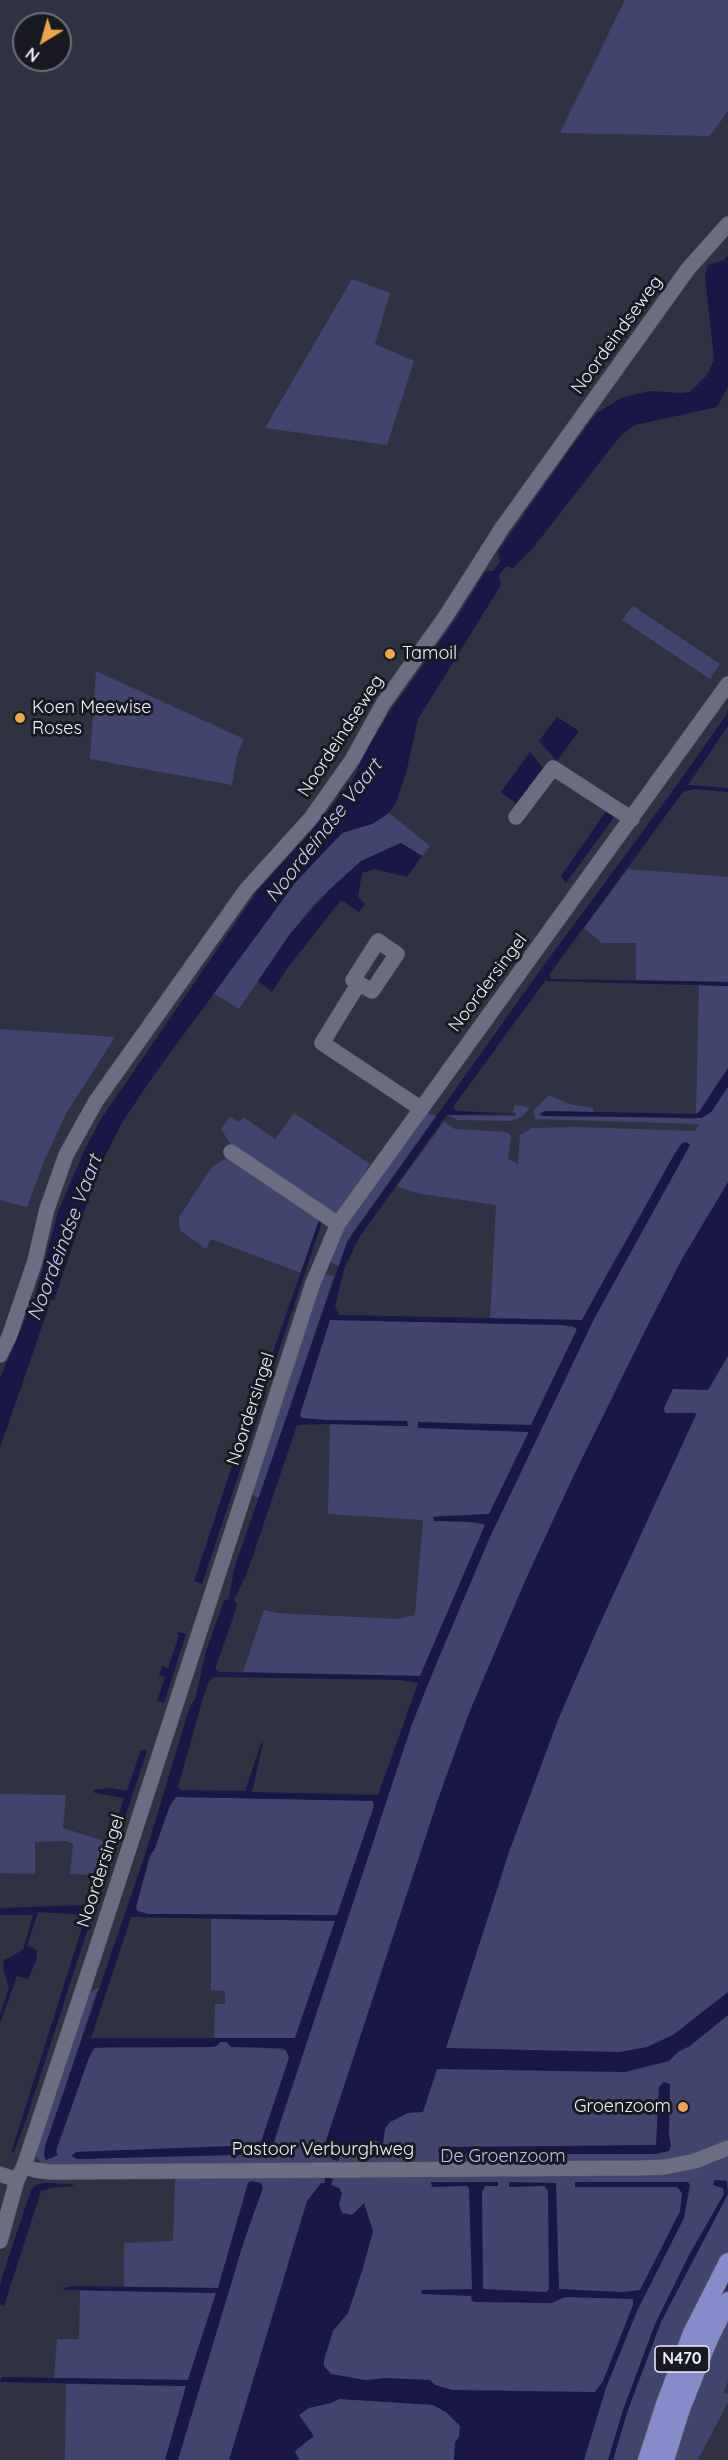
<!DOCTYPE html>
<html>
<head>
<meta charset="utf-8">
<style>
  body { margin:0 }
  #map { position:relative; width:728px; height:2460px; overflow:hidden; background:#2f3241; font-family:Quicksand,sans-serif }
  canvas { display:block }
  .north { position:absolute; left:12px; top:12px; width:60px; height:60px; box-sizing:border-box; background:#191a21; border:2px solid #6e6f77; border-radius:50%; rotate:217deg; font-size:16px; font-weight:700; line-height:24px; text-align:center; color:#edeff9 }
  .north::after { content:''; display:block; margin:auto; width:21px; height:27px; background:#f3a443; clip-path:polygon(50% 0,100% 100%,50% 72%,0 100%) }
</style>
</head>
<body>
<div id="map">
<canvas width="728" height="2460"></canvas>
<div class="north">N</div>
</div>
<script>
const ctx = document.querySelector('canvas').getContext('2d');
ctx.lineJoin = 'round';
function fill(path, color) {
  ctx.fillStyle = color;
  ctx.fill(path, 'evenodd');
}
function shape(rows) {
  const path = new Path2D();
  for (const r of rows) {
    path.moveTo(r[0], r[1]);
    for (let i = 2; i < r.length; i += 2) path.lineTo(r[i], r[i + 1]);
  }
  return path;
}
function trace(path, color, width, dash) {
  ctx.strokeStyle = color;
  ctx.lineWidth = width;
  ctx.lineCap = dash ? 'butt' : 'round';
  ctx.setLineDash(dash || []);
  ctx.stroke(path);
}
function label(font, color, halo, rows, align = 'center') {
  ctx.font = font + ' Quicksand,sans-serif';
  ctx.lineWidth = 6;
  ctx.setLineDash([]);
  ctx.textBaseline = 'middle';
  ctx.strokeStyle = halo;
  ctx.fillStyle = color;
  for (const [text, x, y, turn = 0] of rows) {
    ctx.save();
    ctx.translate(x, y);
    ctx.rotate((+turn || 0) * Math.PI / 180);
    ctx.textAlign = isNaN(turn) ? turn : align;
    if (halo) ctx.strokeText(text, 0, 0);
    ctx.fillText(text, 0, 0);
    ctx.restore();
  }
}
fill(shape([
  [625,0,728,0,728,111,710,136,560,133],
  [352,279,390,293,375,344,414,361,387,445,265,428],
  [633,606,720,664,710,679,622,620],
  [96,671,244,739,237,755,232,785,90,759],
  [389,813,430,846,422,856,401,843,361,861,313,905,290,934,239,1009,213,993,295,883,330,844,346,830,372,824],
  [628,869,728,877,728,982,636,980,636,943,602,943,584,928],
  [699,985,728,986,728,1068,699,1112,696,1114],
  [0,1029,115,1037,67,1112,44,1161,27,1207,0,1200],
  [728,1078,728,2254,643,2460,171,2460,248,2183,218,2288,124,2287,124,2243,173,2241,175,2177,42,2164,35,2154,50,2100,56,2097,60,2082,57,2078,86,1994,101,1987,96,1993,44,2153,52,2159,55,2155,88,2060,95,2048,212,2047,220,2042,227,2042,229,2045,286,2050,289,2058,260,2145,76,2152,74,2156,78,2159,267,2154,395,1753,498,1507,623,1244,582,1320,490,1319,496,1205,416,1193,397,1186,444,1122,455,1129,507,1132,511,1136,508,1159,518,1164,520,1135,532,1128,576,1127,695,1131,699,1124,535,1119,534,1110,549,1095,569,1104,593,1108,593,1112,545,1111,695,1119],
  [515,1105,530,1107,523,1116,511,1121,458,1120,447,1115,516,1116,515,1112,513,1112],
  [294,1113,370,1164,359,1182,358,1186,336,1213,333,1214,233,1148,221,1129,230,1117,240,1122,243,1117,275,1139],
  [427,1113,436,1116,351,1235,339,1267,328,1260,338,1236,419,1118],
  [231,1159,322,1222,319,1221,301,1273,211,1239,206,1249,180,1230,179,1217,212,1167,223,1160],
  [322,1274,334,1276,259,1498,256,1497,251,1493],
  [330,1320,562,1325,577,1328,531,1425,485,1429,529,1431,489,1514,434,1516,485,1525,420,1676,243,1672,264,1610,276,1613,398,1619,415,1615,423,1520,328,1514,330,1424,408,1426,301,1418,300,1414],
  [0,1794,66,1795,63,1828,110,1843,102,1870,107,1871,108,1876,70,1874,73,1844,66,1841,35,1842,35,1874,0,1873],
  [176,1797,373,1800,375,1806,337,1916,148,1914,137,1911,136,1907,149,1861,170,1805],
  [211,1919,335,1921,295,2038,214,2038,215,2004,225,2004,225,1991,211,1990],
  [80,2290,216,2293,188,2380,54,2378,57,2339,79,2339],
  [728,2307,728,2381,724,2392,728,2394,728,2402,698,2460,668,2460],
  [66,2384,187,2386,165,2460,65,2460]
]), '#41456d');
fill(shape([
  [728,255,728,387,717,407,635,425,621,435,533,548,513,568,506,566,499,575,501,585,418,719,406,773,395,805,389,813,372,824,342,833,295,883,154,1075,123,1121,100,1166,54,1300,43,1299,41,1305,48,1309,0,1448,0,1378,35,1296,58,1212,85,1149,101,1119,258,890,310,833,354,778,364,754,389,713,458,616,486,571,493,571,500,562,498,551,591,420,597,413,621,398,649,391,680,393,690,392,707,375,714,360,705,275,708,265,724,260],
  [728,708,728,726,688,785,728,788,728,792,695,789,683,792,549,975,551,979,728,982,728,986,545,981,453,1107,457,1111,517,1114,447,1115,360,1236,344,1269,335,1307,339,1315,582,1320,675,1153,682,1143,687,1142,690,1145,594,1319,490,1537,435,1667,412,1724,272,2148,267,2154,77,2159,71,2156,76,2152,260,2145,289,2058,286,2050,282,2048,231,2047,227,2042,220,2042,217,2046,212,2047,107,2047,95,2048,91,2052,58,2144,56,2152,58,2155,46,2160,44,2156,45,2146,144,1858,190,1706,195,1700,206,1651,224,1601,229,1599,234,1569,347,1242,536,976,674,789,727,714],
  [330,1320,562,1325,574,1326,577,1330,531,1425,418,1422,418,1428,529,1432,489,1514,433,1517,434,1521,478,1522,485,1525,420,1676,219,1672,216,1670,216,1666,235,1612,237,1604,234,1600,247,1573,297,1425,326,1424,408,1426,407,1421,325,1420,301,1418,300,1414],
  [214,1677,400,1680,418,1683,378,1795,252,1792,263,1743,261,1743,245,1791,181,1790,178,1787,204,1694,209,1681],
  [176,1797,373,1801,374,1806,337,1915,148,1914,137,1911,136,1907,150,1854,154,1851,170,1805],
  [131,1917,335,1921,295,2038,91,2038],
  [557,717,579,731,557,761,539,741],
  [530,752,543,768,517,804,501,792],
  [609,807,617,813,566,883,561,876],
  [401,843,422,856,407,877,374,869,362,873,358,897,365,904,359,912,341,900,286,970,272,992,258,981,290,934,329,890,361,861],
  [728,1068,728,1087,711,1112,702,1118,542,1116,539,1114,545,1111,696,1114,699,1112],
  [728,1182,728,1356,708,1390,673,1389,664,1408,665,1413,695,1413,696,1415,597,1630,558,1720,509,1852,446,2048,620,2052,647,2047,673,2035,728,1992,728,2015,690,2046,678,2052,669,2061,625,2072,437,2069,423,2112,408,2113,390,2122,385,2129,383,2143,372,2140,355,2152,340,2156,338,2161,331,2159,333,2154,328,2150,326,2141,437,1802,469,1713,525,1581,572,1479,645,1331,682,1259],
  [319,1220,322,1222,275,1362,269,1377,265,1375],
  [261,1391,266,1392,202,1584,194,1581,245,1427,248,1427],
  [177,1632,186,1634,164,1703,163,1703,157,1701,165,1677,159,1675,162,1666,168,1668,179,1636],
  [141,1750,147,1750,145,1757,107,1871,102,1872,124,1798,95,1793,93,1790,110,1788,127,1791],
  [97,1884,101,1885,101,1888,26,2120,14,2152,11,2153,86,1915,38,1912,27,1946,37,1950,37,1958,28,1979,17,1976,0,2023,0,2014,9,1988,3,1969,4,1960,23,1950,33,1915,0,1915,0,1908,89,1905],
  [664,2082,670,2084,669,2134,671,2146,669,2151,656,2154,443,2154,438,2152,439,2147,656,2145,659,2087],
  [326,2177,333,2179,331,2185,339,2188,342,2193,339,2205,342,2213,352,2215,364,2203,373,2231,363,2268,348,2313,333,2331,324,2360,324,2366,331,2374,365,2380,386,2378,430,2380,435,2385,452,2390,595,2392,603,2381,633,2305,633,2299,565,2297,552,2303,474,2302,472,2301,471,2296,422,2294,421,2290,472,2289,469,2188,467,2186,432,2187,431,2182,498,2182,498,2186,485,2186,482,2192,483,2289,546,2292,549,2289,548,2191,544,2186,509,2187,509,2182,556,2183,559,2289,621,2292,640,2290,680,2211,682,2193,677,2187,575,2187,575,2182,688,2182,690,2185,684,2218,637,2311,606,2388,584,2460,454,2460,455,2442,459,2437,460,2426,446,2412,433,2405,339,2399,331,2403,309,2408,299,2415,314,2436,295,2451,299,2460,229,2460,307,2201,321,2183,324,2183],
  [715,2180,727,2181,728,2194,661,2322,628,2410,613,2460,608,2460,623,2410,655,2324,689,2255,724,2194,723,2188,713,2185],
  [251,2181,261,2183,263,2188,244,2241,178,2460,165,2460,186,2386,0,2382,2,2377,188,2380,216,2293,64,2290,63,2288,74,2286,218,2288,248,2183],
  [45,2183,71,2184,74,2186,50,2188,41,2191,4,2306,0,2304,0,2285,3,2274,31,2190,36,2185]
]), '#181746');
const minor = shape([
  [516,817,553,768,632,819],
  [378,941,397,954,372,991,353,980,378,941],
  [359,983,322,1043,420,1108],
  [231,1152,338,1224],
  [0,1355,9,1337,35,1261,47,1209,66,1155,96,1101,246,890,311,818,352,760,383,704,446,616,502,528,688,269,728,224],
  [24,2166,35,2170,51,2172,638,2168,665,2167,695,2161,728,2148],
  [0,2174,17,2180],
  [0,2241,17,2180,24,2166,93,1959,313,1283,338,1224,728,684]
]);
const major = shape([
  [647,2460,665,2404,692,2333,728,2262],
  [665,2460,681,2409,709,2339,728,2301]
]);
trace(minor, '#4f515e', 16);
trace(major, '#4f515e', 20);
trace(minor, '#6b6e80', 15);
trace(major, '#858cc9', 18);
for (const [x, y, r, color] of [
  [390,654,6,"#f3a443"],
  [20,718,6,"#f3a443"],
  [683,2107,6,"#f3a443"]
]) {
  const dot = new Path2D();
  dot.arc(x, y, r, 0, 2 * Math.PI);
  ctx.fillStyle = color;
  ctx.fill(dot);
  trace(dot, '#191a21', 2);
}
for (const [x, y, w] of [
  [682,2359,54]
]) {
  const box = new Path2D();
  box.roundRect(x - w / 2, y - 13, w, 26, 4.5);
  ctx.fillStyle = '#191a21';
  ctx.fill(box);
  trace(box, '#edeff9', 1.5);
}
label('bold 16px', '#edeff9', null, [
  ["N470",682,2359]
]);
label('18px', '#edeff9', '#191a21', [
  ["Noordeindseweg",617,335,-54],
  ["Noordeindseweg",341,736,-57],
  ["Noordersingel",488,983,-53],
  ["Noordersingel",251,1409,-72],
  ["Noordersingel",101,1871,-72],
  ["Pastoor Verburghweg",323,2150]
]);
label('18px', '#edeff9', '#191a21', [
  ["Tamoil",402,654],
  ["Koen Meewise",32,708],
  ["Roses",32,729],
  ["Groenzoom",671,2107,"right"]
], 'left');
label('18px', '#b9c1f1', '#191a21', [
  ["De Groenzoom",503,2157]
]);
label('italic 20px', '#c4ccfd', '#191a21', [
  ["Noordeindse Vaart",324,831,-52],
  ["Noordeindse Vaart",65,1238,-69]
]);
</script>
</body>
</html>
